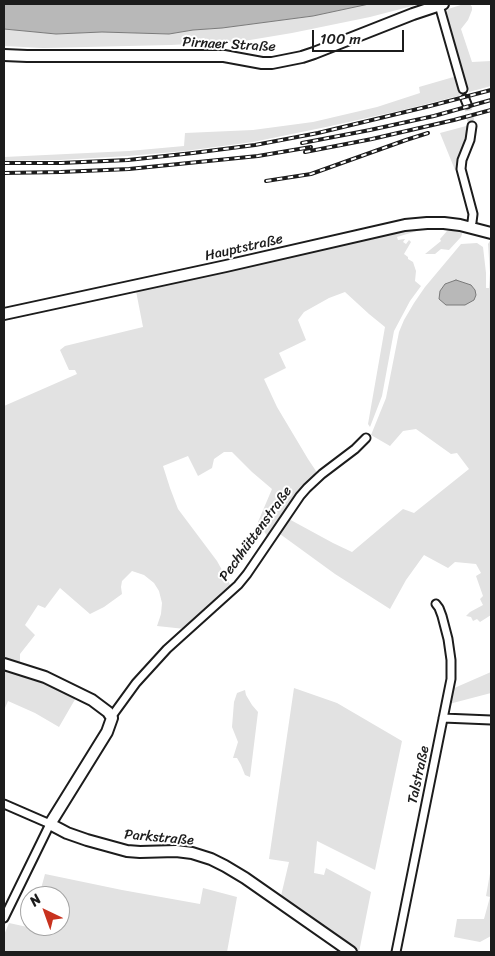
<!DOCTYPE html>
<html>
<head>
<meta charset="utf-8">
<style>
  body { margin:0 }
  #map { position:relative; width:495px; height:956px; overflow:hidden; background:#fff; font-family:Sriracha,sans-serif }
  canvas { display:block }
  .frame { position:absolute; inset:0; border:5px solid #1c1c1c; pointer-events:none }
  .north { position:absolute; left:20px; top:886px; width:50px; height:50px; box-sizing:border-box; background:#fff; border:1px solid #a4a4a4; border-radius:50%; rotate:318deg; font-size:14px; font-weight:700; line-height:20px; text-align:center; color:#1c1c1c }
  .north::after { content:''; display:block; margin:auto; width:18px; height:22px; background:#c8321e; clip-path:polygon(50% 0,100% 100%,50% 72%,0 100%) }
  .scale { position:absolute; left:312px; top:30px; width:92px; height:22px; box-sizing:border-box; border:2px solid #1c1c1c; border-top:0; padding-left:6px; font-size:15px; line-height:18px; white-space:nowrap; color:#1c1c1c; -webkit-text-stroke:4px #fff; paint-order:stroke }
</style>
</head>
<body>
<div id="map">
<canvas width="495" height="956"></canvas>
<div class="frame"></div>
<div class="north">N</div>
<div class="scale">100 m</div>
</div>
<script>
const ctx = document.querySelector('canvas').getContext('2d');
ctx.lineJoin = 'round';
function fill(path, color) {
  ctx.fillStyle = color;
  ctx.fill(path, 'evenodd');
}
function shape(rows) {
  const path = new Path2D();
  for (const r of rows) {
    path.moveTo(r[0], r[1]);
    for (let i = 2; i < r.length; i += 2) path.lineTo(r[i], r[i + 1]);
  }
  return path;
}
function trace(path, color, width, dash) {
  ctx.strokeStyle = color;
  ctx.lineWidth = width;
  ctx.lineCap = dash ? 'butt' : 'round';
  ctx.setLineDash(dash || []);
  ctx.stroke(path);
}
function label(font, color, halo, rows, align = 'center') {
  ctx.font = font + ' Sriracha,sans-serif';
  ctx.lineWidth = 4;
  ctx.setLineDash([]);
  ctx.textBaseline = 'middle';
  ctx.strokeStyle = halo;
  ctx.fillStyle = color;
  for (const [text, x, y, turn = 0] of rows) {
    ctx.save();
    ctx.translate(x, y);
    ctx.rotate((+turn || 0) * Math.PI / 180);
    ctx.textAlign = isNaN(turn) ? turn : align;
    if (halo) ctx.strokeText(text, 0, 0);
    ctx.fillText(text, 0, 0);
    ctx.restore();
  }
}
fill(shape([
  [369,4,420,4,370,17,292,33,244,41,171,45,43,48,4,46,4,29,56,34,102,32,169,34,193,30,222,28,313,16],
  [464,4,470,4,472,7,472,10,468,20,461,29,472,62,491,61,491,86,469,92,446,15,448,9],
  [457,76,462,95,403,110,326,127,253,142,185,151,128,156,60,160,4,161,4,157,129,151,184,146,185,133,253,130,313,122,377,107,420,93,419,87],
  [470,125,470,129,458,169,455,170,440,133],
  [413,228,418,229,417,231,397,237,398,240,405,239,403,242,406,244,409,240,411,242,404,254,408,257,408,259,413,262,416,271,415,281,421,286,410,301,394,331,382,396,370,427,368,424,385,327,369,314,345,292,329,298,304,312,298,320,306,340,279,353,286,368,264,379,277,407,308,459,318,474,269,539,258,522,272,489,252,472,232,452,224,452,214,459,212,468,198,476,188,456,163,466,170,488,178,509,217,561,232,588,185,629,157,626,161,614,162,603,159,591,154,583,144,575,132,571,122,581,121,587,122,594,104,607,90,614,60,588,45,608,38,605,25,625,35,635,20,654,20,663,4,659,4,428,5,427,4,425,4,406,77,374,75,370,69,370,60,350,65,346,143,327,136,291],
  [450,230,462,233,462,234,461,237,449,250,441,249,435,254,425,254,441,241,440,239,447,231],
  [491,239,491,615,480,622,477,619,473,621,471,617,466,616,470,612,483,605,480,599,483,596,476,576,481,573,476,564,455,562,448,568,424,555,406,580,390,609,335,574,280,534,278,531,287,518,333,543,352,552,403,509,414,513,469,469,457,453,451,454,416,429,403,431,390,446,371,435,386,398,399,332,404,320,414,303,425,287,461,244,477,243,483,247,486,273,486,288,489,288,490,273,488,244],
  [4,666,12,668,77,696,59,727,35,713,8,701,5,708,4,708],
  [491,672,491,693,449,704,452,689],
  [294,688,337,703,402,741,375,870,317,841,314,873,324,875,326,868,371,892,359,952,357,952,280,900,289,862,269,859],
  [245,690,246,695,252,705,258,712,250,777,245,775,241,765,237,758,233,758,238,742,232,727,234,702,237,693],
  [491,868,491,936,480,942,454,937,457,919,484,919,490,897,486,896],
  [45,874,122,890,200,904,203,888,237,897,227,952,4,952,4,935,9,923,32,928,32,926,60,926,60,896,39,896]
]), '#e2e2e2');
const water = shape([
  [4,4,369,4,313,16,222,28,193,30,169,34,102,32,56,34,4,29,4,4],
  [456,280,471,285,475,290,476,295,474,300,465,305,446,305,439,299,440,291,445,284,456,280]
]);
fill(water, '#b8b8b8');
trace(water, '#7a7a7a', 1);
trace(shape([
  [467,104,472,126]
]), '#ddd', 7, [7, 3.5]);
const street = shape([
  [439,5,463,89],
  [465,99,467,104],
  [470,227,472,222,473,214,461,169,462,160,470,140,472,126],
  [112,716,136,683,167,649,238,585,247,574,300,496,307,488,322,474,355,449,366,438],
  [443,718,491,720],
  [4,804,50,824,4,918],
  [396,952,451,679,451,660,448,639,442,616,439,608,436,604]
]);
const secondary = shape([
  [4,55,27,56,224,56,262,63,272,63,302,57,314,53,413,14,443,4],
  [4,314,226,266,405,225,427,223,444,223,460,225,491,233],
  [4,664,45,677,92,700,108,712,112,718,107,732,50,824,67,833,87,840,127,851,140,852,176,851,192,853,211,859,225,866,245,878,351,952]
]);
trace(street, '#1c1c1c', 11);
trace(secondary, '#1c1c1c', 14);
trace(street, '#fff', 7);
trace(secondary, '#fff', 10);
const rail = shape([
  [302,143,370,130,434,116,491,100],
  [305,152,372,139,454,120,491,110],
  [4,163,61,163,128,160,193,153,255,145,318,133,430,106,491,90],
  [4,173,61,172,129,169,258,156,311,147],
  [266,181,311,174,406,140,428,133]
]);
trace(rail, '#1c1c1c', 4);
trace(rail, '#fff', 2, [5.5]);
label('14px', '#1c1c1c', '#fff', [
  ["Pirnaer Straße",229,45,3],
  ["Hauptstraße",244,248,-13],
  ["Pechhüttenstraße",256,534,-54],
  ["Talstraße",419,775,-78],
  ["Parkstraße",159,838,5]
]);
</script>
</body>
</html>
